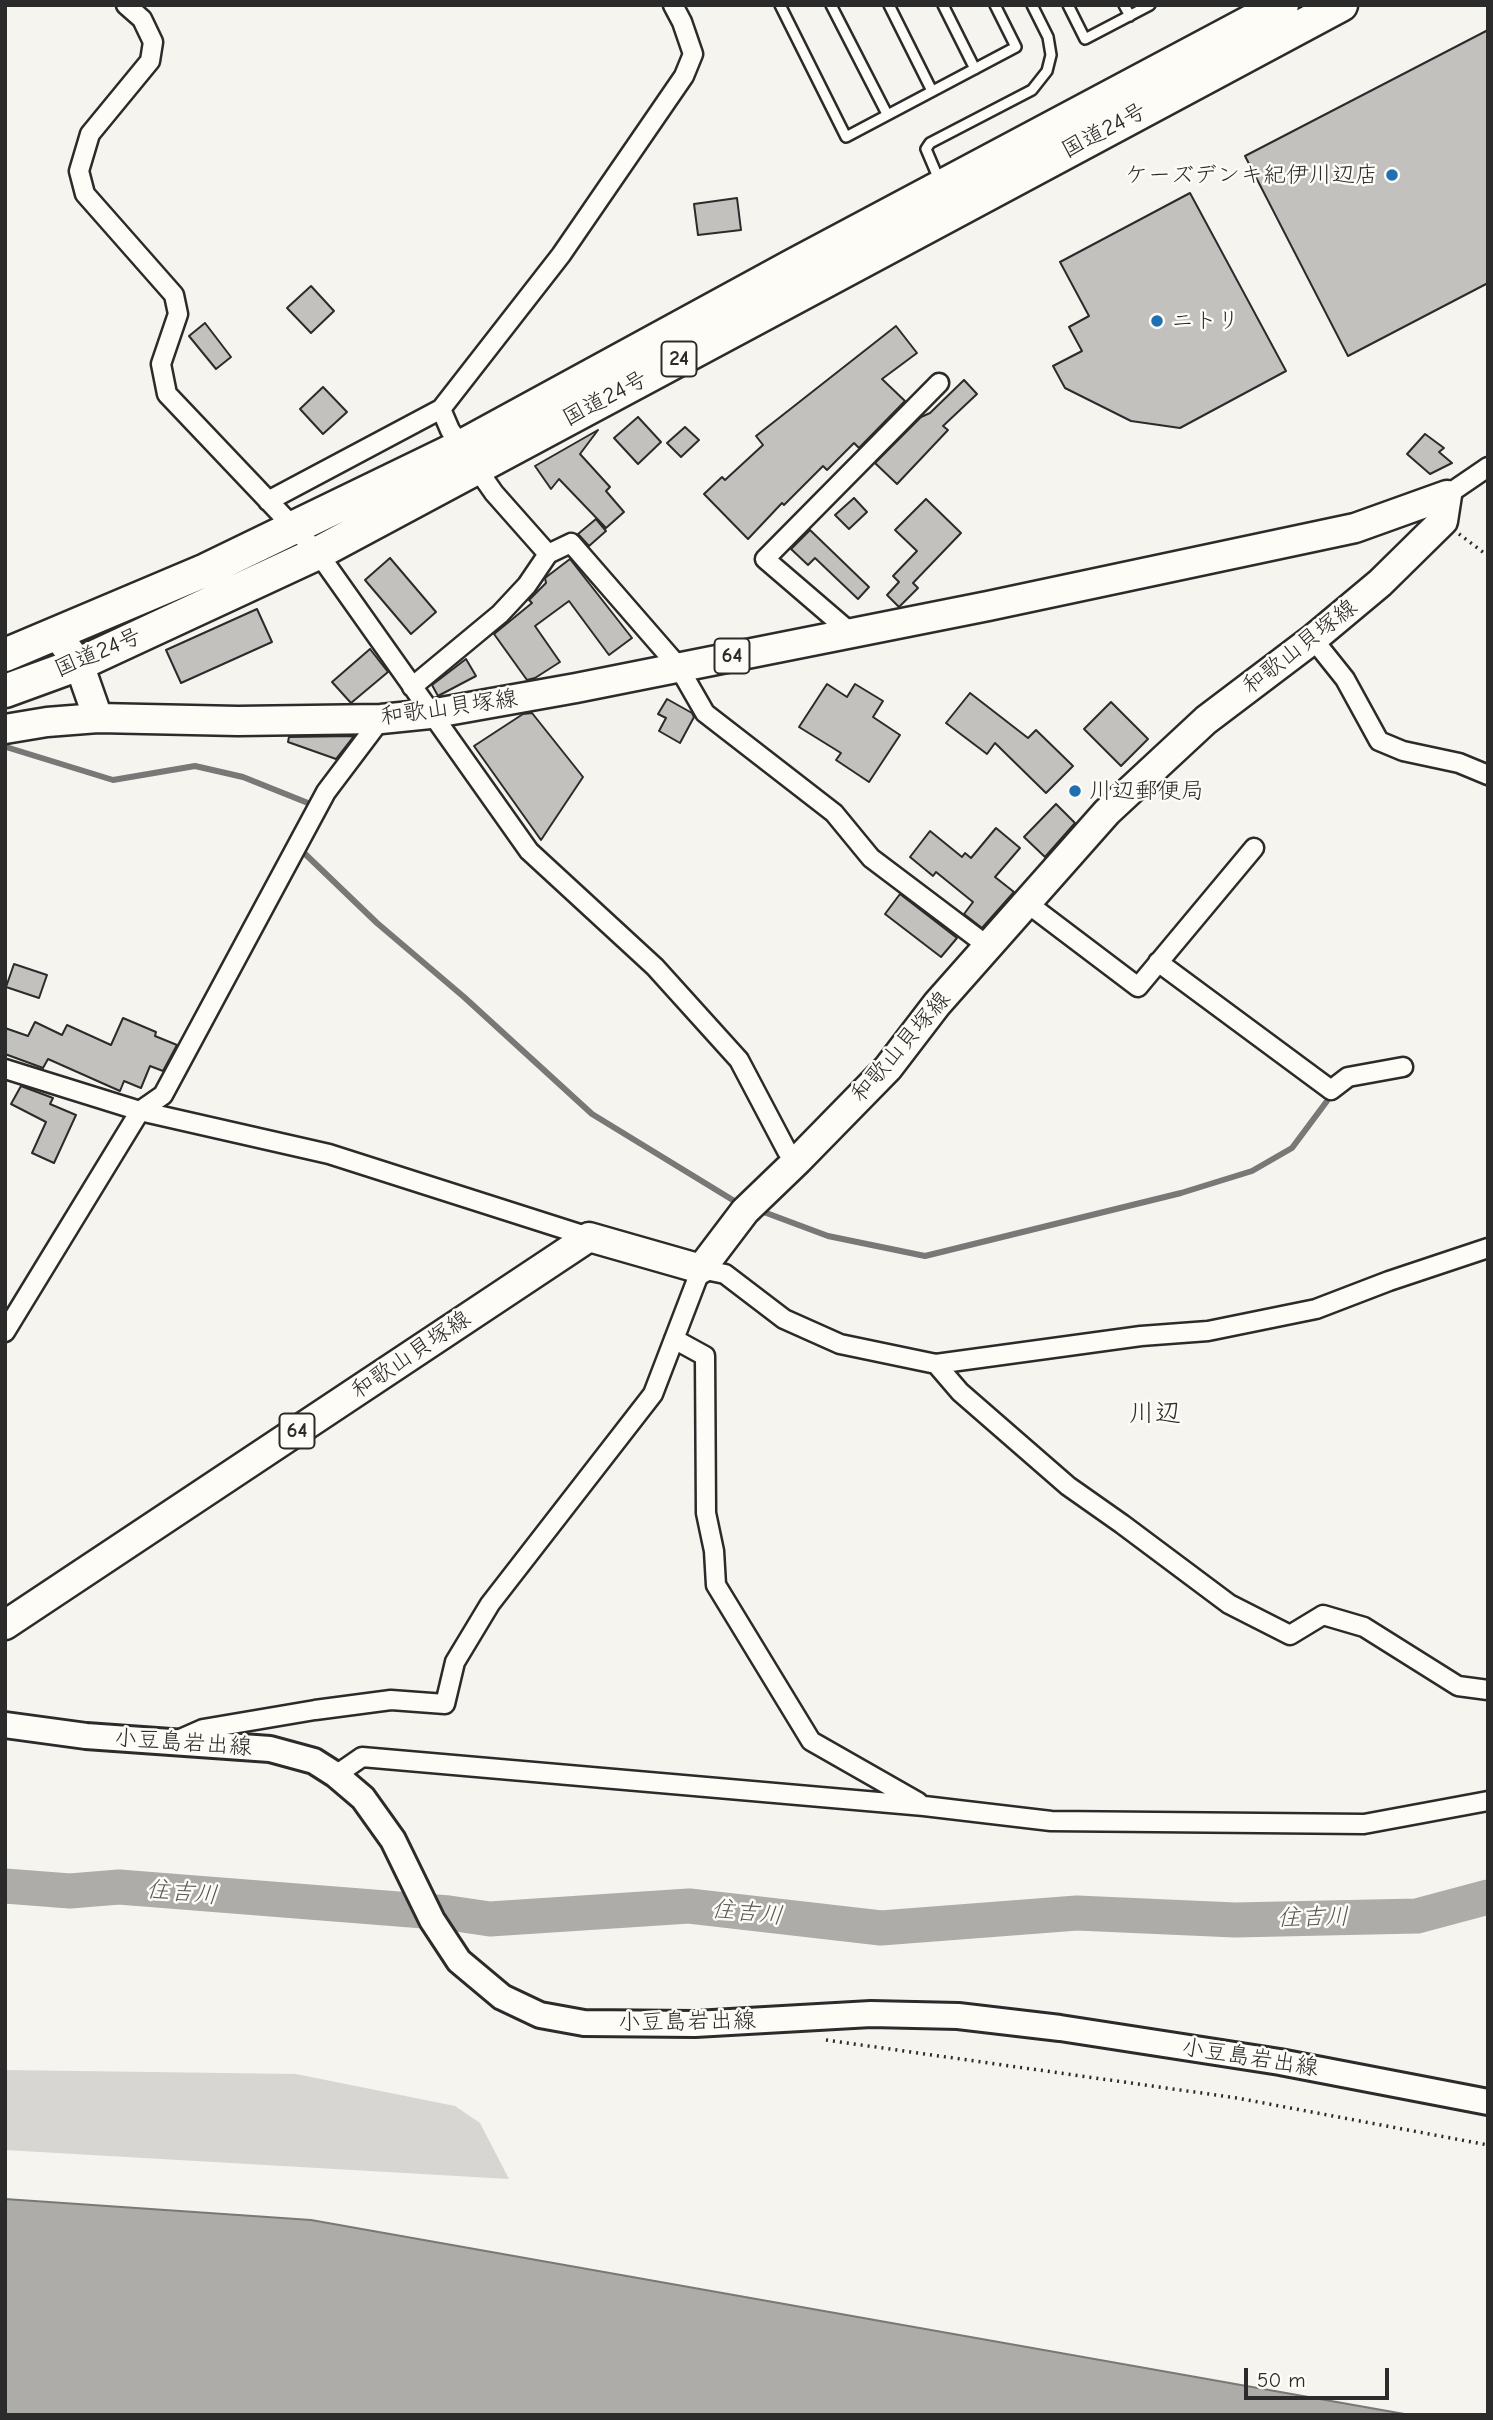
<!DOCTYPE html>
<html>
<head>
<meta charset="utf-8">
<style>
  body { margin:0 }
  #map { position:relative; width:1493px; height:2420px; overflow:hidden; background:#f5f4ef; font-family:"Comic Neue",sans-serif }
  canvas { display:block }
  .frame { position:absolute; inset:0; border:7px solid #2b2b2b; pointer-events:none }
  .scale { position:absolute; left:1244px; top:2368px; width:145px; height:32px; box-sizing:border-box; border:4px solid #2b2b2b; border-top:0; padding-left:9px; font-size:21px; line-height:24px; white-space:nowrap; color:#2b2b2b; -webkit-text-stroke:5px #fdfcf7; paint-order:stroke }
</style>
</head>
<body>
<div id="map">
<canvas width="1493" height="2420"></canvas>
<div class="frame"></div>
<div class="scale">50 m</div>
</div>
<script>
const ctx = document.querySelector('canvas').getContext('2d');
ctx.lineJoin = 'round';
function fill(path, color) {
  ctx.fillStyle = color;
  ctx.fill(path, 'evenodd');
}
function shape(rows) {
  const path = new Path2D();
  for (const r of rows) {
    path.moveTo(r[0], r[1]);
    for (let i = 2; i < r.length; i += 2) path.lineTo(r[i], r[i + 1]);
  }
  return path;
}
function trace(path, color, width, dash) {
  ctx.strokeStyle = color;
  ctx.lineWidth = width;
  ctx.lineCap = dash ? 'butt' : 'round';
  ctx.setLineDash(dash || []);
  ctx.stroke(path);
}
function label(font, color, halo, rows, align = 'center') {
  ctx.font = font + ' "Comic Neue","Klee One",sans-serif';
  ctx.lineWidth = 5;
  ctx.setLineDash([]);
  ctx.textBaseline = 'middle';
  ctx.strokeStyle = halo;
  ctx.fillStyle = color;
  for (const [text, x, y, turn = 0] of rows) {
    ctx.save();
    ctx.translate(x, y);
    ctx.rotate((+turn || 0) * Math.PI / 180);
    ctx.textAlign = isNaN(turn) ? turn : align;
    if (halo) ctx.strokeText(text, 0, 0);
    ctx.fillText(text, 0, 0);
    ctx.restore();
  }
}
fill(shape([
  [5,2070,296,2074,455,2106,480,2123,509,2179,5,2150]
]), '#d7d6d2');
const water = shape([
  [5,2199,311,2220,1410,2415,5,2415,5,2199]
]);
fill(water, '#adaca9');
trace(water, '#797877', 2);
trace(shape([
  [6,747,113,780,195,766,243,777,318,807],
  [303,847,301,850,377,923,464,997,592,1114,736,1202],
  [761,1211,828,1236,925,1256,1181,1193,1252,1171,1292,1148,1327,1101]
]), '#797877', 6);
trace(shape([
  [5,1886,70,1891,119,1887,449,1913,490,1919,689,1906,881,1928,1077,1913,1235,1920,1417,1916,1488,1897]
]), '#adaca9', 35);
const building = shape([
  [1488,30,1488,283,1348,356,1245,156,1488,30],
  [1190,193,1286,371,1180,428,1131,421,1065,388,1053,366,1082,351,1069,327,1089,316,1060,262,1190,193],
  [737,198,741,230,698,235,694,204,737,198],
  [311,286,334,311,311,333,287,308,311,286],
  [205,323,231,357,216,369,189,336,205,323],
  [896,326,917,353,882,379,905,401,859,448,854,443,827,470,823,466,784,505,782,503,748,539,704,494,722,477,725,480,763,445,756,436,896,326],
  [964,380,977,394,943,426,948,430,897,484,875,463,921,417,930,413,964,380],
  [323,387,347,412,323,434,300,409,323,387],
  [638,417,661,442,638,464,614,438,638,417],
  [685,427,699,440,681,457,667,443,685,427],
  [598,430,580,454,610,487,606,491,624,512,606,528,559,479,551,489,535,466,598,430],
  [1425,434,1444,448,1439,452,1452,463,1430,474,1407,454,1425,434],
  [854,498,867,512,849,529,835,515,854,498],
  [926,499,961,533,913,583,918,588,899,607,887,595,899,582,893,576,917,551,895,530,926,499],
  [596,519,606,531,589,546,578,534,596,519],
  [810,530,869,587,858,599,815,558,808,565,791,549,810,530],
  [390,558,436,612,411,634,365,580,390,558],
  [570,559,632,638,609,655,569,601,535,626,560,662,535,678,527,680,494,634,532,603,529,600,546,583,545,578,570,559],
  [257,609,272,642,181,683,166,650,257,609],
  [370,649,388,672,351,703,332,682,370,649],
  [466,659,476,676,438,696,432,685,466,659],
  [827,684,847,697,855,684,883,701,873,717,900,735,869,782,836,760,841,753,799,727,827,684],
  [970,693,1028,738,1036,730,1073,766,1046,793,995,743,987,754,946,723,970,693],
  [667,699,692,713,694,717,680,743,659,731,666,718,658,714,667,699],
  [1111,702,1148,739,1121,766,1084,729,1111,702],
  [532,713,583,777,541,840,474,746,523,714,532,713],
  [354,736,336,759,288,742,289,737,354,736],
  [1056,804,1075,823,1045,857,1024,837,1056,804],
  [996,828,1020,848,995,877,1014,892,982,928,964,914,973,902,936,872,933,876,910,857,930,831,962,857,965,853,971,858,996,828],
  [900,894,957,938,941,957,885,914,900,894],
  [14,964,47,975,39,998,6,987,14,964],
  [123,1018,156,1032,155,1036,177,1045,163,1071,150,1066,141,1088,124,1081,120,1091,48,1059,43,1068,5,1054,5,1028,28,1036,35,1022,62,1035,67,1025,111,1045,123,1018],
  [21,1086,53,1098,50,1104,76,1115,54,1163,32,1153,46,1122,11,1104,21,1086]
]);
fill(building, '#c2c1be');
trace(building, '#2b2b2b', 2);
const lane = shape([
  [780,5,846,137,1016,47,995,5],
  [831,5,887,114],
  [889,5,932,91],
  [943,5,975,69],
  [1068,5,1085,39,1150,5],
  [1124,5,1130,16],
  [940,182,926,149,930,143,1032,90,1047,71,1051,55,1048,37,1032,5]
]);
const street = shape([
  [126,5,142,19,153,42,150,61,90,134,79,171,85,194,174,295,178,314,161,364,167,394,318,553,529,851,655,967,739,1060,787,1151,798,1160],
  [673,5,682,22,693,54,684,76,561,255,441,409,450,430,494,493,548,554,571,543,678,666,705,713,834,813,871,858,989,947],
  [1447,495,1488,467],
  [268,501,441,409],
  [850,632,765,559,939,383],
  [1313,639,1345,679,1379,741,1403,751,1459,763,1488,775],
  [412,687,500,614,527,585,548,554],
  [1027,903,1138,987,1254,848],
  [1158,962,1331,1090,1348,1077,1403,1067],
  [5,1069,140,1111,329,1154,589,1237],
  [5,1332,140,1111,163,1095,326,792,381,719],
  [674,1339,705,1356,706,1513,714,1551,716,1585,811,1741,918,1802],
  [936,1364,960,1392,1068,1486,1122,1524,1229,1604,1290,1635,1323,1615,1364,1627,1458,1686,1488,1690],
  [178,1740,203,1729,315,1710,391,1700,445,1704,455,1662,490,1604,653,1394,701,1269,725,1274,784,1319,840,1344,936,1364,1141,1336,1208,1331,1316,1309,1389,1281,1488,1248],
  [336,1775,362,1757,924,1806,1051,1821,1364,1824,1488,1801]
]);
const secondary = shape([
  [5,1725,86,1736,270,1749,314,1761,336,1775,363,1798,393,1840,432,1920,459,1961,502,1997,540,2015,584,2023,695,2024,871,2014,958,2016,1060,2028,1280,2062,1488,2102]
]);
const primary = shape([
  [57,635,79,664,98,718],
  [5,729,47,722,98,718,238,721,381,719,430,714,576,688,988,606,1355,528,1447,495,1443,521,1380,583,1313,639,1206,720,1107,812,937,1004,888,1068,798,1160,745,1211,701,1269,589,1237,5,1625]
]);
const highway = shape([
  [5,655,206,570,462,446,792,266,1282,5],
  [5,691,79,664,318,553,1341,5]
]);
trace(lane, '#2b2b2b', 14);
trace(street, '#2b2b2b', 23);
trace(secondary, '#2b2b2b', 30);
trace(primary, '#2b2b2b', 33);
trace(highway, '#2b2b2b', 37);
trace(shape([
  [1459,534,1488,556],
  [826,2040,1237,2098,1488,2145]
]), '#2b2b2b', 3.5, [2, 5]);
trace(lane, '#fdfcf7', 9);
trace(street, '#fdfcf7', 18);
trace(secondary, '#fdfcf7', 24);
trace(primary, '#fdfcf7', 28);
trace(highway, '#fdfcf7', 32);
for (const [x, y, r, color] of [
  [1392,175,7,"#1f6fb2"],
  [1157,321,7,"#1f6fb2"],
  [1075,791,7,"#1f6fb2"]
]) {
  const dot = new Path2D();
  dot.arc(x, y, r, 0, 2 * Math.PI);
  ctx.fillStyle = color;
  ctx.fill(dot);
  trace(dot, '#fdfcf7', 2.5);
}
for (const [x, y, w] of [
  [679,359,35],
  [732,656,35],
  [297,1431,35]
]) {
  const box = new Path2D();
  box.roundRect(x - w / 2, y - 17.5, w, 35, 5);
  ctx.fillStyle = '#fdfcf7';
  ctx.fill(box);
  trace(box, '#2b2b2b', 2);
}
label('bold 21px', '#2b2b2b', null, [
  ["24",679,359],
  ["64",732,656],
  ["64",297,1431]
]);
label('23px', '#2b2b2b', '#fdfcf7', [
  ["国道24号",1104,131,-28],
  ["国道24号",605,399,-28],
  ["和歌山貝塚線",1300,647,-38],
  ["国道24号",98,653,-23],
  ["和歌山貝塚線",449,708,-8],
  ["和歌山貝塚線",901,1047,-49],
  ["和歌山貝塚線",411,1355,-34],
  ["小豆島岩出線",183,1743,4],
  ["小豆島岩出線",687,2022,-1],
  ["小豆島岩出線",1250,2058,9]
]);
label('23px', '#2b2b2b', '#fdfcf7', [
  ["ケーズデンキ紀伊川辺店",1378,175,"right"],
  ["ニトリ",1171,321],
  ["川辺郵便局",1089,791]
], 'left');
label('italic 24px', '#585857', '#fdfcf7', [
  ["住吉川",182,1893,5],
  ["住吉川",747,1913,6],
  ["住吉川",1313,1918,-1]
]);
label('26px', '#2b2b2b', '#fdfcf7', [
  ["川辺",1155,1414]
]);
</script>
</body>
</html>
